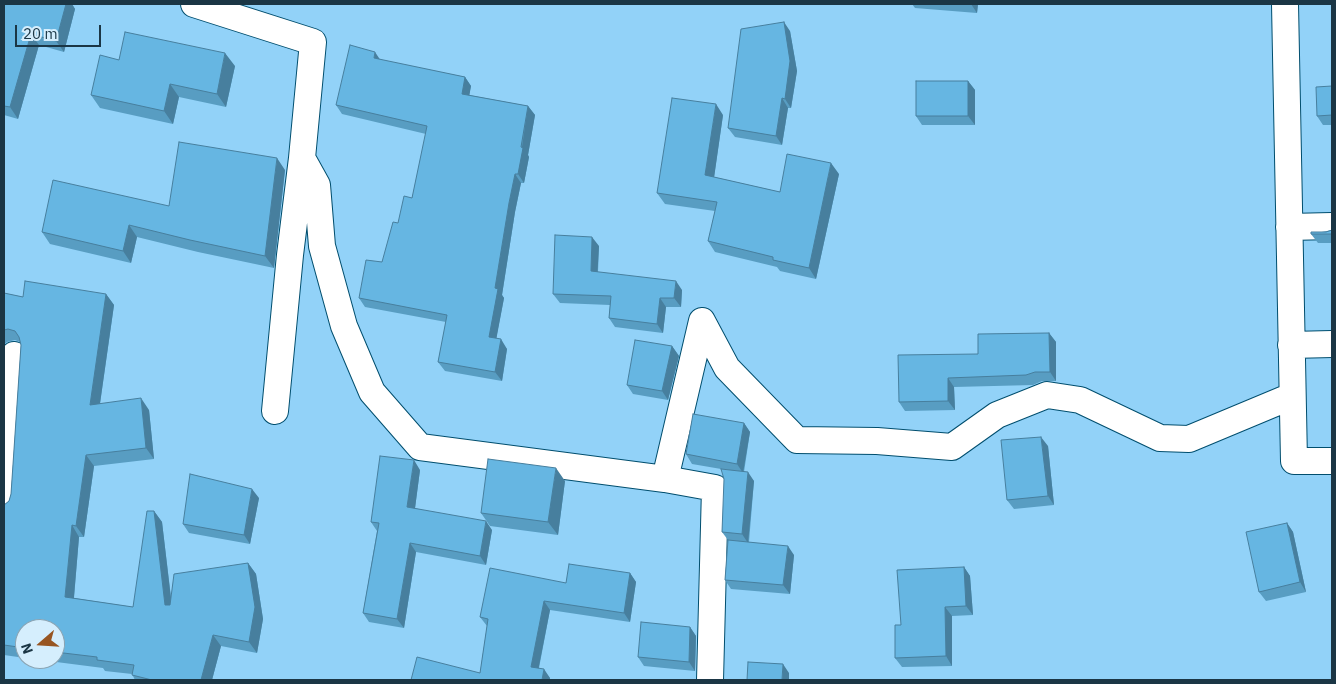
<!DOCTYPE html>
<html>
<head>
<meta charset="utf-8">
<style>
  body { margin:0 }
  #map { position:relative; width:1336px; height:684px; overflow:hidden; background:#92d2f8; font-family:"IBM Plex Sans",sans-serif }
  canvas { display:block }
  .frame { position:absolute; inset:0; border:5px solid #1b3645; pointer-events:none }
  .north { position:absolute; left:15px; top:619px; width:50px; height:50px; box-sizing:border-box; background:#d5eefd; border:1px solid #8ba4b3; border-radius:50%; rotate:251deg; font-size:14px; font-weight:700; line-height:20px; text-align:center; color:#1b3645 }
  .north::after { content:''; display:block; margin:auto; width:18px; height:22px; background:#975522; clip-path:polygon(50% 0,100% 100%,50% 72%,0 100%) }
  .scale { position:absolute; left:15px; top:25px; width:86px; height:22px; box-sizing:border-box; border:2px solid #1b3645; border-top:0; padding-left:6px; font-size:15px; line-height:18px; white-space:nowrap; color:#1b3645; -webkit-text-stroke:4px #d5eefd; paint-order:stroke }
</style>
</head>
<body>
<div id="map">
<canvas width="1336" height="684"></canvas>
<div class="frame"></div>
<div class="north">N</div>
<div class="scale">20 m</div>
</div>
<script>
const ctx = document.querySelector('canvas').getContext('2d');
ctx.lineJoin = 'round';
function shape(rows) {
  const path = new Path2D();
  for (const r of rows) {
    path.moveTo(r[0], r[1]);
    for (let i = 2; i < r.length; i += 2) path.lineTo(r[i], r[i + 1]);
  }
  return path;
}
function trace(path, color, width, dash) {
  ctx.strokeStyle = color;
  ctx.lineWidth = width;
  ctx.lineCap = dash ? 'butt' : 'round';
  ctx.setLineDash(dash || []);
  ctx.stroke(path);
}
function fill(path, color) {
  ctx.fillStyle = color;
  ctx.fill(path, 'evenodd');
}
const street = shape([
  [194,4,313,42,302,158,317,185,322,246,344,326,372,392,420,447,665,479,702,321],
  [1285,4,1294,461,1332,461],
  [1289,227,1332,226],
  [702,321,727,368,797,440,877,441,952,447,997,415,1047,395,1080,400,1160,438,1189,439,1292,396],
  [1291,345,1332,344],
  [275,411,290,255,302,158],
  [665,479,715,488,710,680],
  [4,504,14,355]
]);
trace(street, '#014e6e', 28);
trace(street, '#fff', 26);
fill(shape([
  [4,4,72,4,75,9,64,52,39,45,18,119,4,115],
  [912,4,978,4,977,13,915,8],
  [790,31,797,71,791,108,788,108,782,145,735,137,728,128],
  [119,60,235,66,226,107,179,97,173,124,100,108,91,95],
  [381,60,465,77,471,86,469,95,528,106,535,115,528,155,529,157,524,183,521,183,515,212,502,295,504,298,496,339,507,349,502,381,445,371,438,362,446,322,365,307,359,298,382,262,398,223,412,198,426,134,342,114,336,105],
  [968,81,975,90,975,125,922,125,916,116],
  [1332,86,1332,125,1323,125,1317,116],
  [723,115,714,177,780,192,839,174,816,279,780,271,777,267,715,252,708,241,715,211,665,204,657,193],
  [285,170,274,268,198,252,137,237,131,263,50,244,42,232,169,206],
  [1332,230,1332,243,1318,243,1311,234],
  [599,246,598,272,682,290,681,307,666,307,663,333,615,327,609,318,610,305,560,303,553,294],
  [4,293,23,297,106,294,114,305,100,404,149,410,154,459,94,466,84,537,79,537,74,598,133,607,154,511,162,522,171,597,248,563,256,574,263,619,257,653,221,646,212,680,135,680,132,674,105,671,103,668,33,659,55,659,55,629,25,629,25,658,4,655,4,505,9,501,11,494,21,345,20,342,15,340,7,342,4,345],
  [1049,333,1056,342,1056,381,1042,381,1033,385,954,387,955,410,905,411,899,402,978,354],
  [672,346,679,356,668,400,633,394,627,385],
  [744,423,750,432,744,472,754,481,749,542,794,555,790,594,731,589,725,580,728,540,722,532,727,470,692,464,686,454],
  [1048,446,1054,505,1014,509,1007,500],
  [420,470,415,508,492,530,486,565,416,552,404,628,369,622,363,613,377,531,371,522],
  [565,481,558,535,490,526,481,513],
  [259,498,250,544,189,533,183,524],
  [1287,523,1293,532,1306,592,1266,601,1259,592],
  [964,567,970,576,973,615,952,616,952,666,902,667,895,658,901,625],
  [630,573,636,582,630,622,550,610,539,668,550,678,480,673,487,626,480,617,566,583],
  [690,627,696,636,695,671,644,666,638,657]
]), '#589dc2');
fill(shape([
  [66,4,72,4,75,9,64,52,56,41],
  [971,4,978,4,977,13],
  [784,22,790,31,797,71,791,108,785,99],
  [31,34,39,45,18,119,10,107],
  [375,52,381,61,374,58],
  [225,53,235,66,226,107,217,94],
  [465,77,471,86,468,103,462,94],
  [968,81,975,90,975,125,968,116],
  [170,84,179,97,173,124,164,111],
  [782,98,788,108,782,145,776,136],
  [716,104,723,115,713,185,705,175],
  [528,106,535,115,528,155,529,157,524,183,518,174],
  [277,158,285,170,274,268,265,256],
  [831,163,839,174,816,279,809,268],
  [515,174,521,183,515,212,502,295,504,298,495,346,489,337,495,288,509,203],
  [129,225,137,237,131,263,123,251],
  [592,237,599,246,597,280,591,271],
  [676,281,682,290,681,307,674,298],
  [106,294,114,305,98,417,90,405],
  [660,298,666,307,663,333,657,324],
  [1049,333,1056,342,1056,381,1050,372],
  [501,339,507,349,502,381,495,372],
  [672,346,679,356,668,400,662,391],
  [948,378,954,387,955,410,948,401],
  [141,398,149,410,154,459,146,448],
  [744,423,750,432,743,473,737,464],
  [1041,437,1048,446,1054,505,1048,496],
  [86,455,94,466,84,537,76,526],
  [414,460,420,470,414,516,407,507],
  [556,468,565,481,558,535,548,522],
  [748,472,754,481,748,543,742,534],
  [252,489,259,498,250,544,244,535],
  [154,511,162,522,173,616,165,605],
  [486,521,492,530,486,565,480,556],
  [1287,523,1293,532,1306,592,1300,582],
  [72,525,79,537,73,608,65,597],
  [410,543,416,552,404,628,397,619],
  [788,546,794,555,790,594,783,585],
  [248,563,256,574,263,619,257,653,249,642],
  [964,567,970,576,973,615,966,606],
  [630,573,636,582,630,622,624,613],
  [544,601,550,610,537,676,531,667],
  [945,607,952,616,952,666,946,656],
  [690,627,696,636,695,671,689,662],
  [213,635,221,646,212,680,201,680],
  [783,664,789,673,789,680,782,680],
  [544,669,550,678,550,680,542,680]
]), '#477f9e');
const building = shape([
  [4,4,66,4,56,41,31,34,10,107,4,106,4,4],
  [784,22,790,61,785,99,782,98,776,136,728,128,741,29,784,22],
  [125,32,225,53,217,94,170,84,164,111,91,95,100,55,119,60,125,32],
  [350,45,375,52,374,58,465,77,462,94,528,106,521,147,523,148,518,174,515,174,509,203,495,288,498,289,489,337,501,339,495,372,438,362,447,315,359,298,366,260,382,262,393,222,398,223,404,196,412,198,427,126,336,105,350,45],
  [916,81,968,81,968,116,916,116,916,81],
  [1332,86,1332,115,1317,116,1316,87,1332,86],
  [672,98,716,104,705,175,780,192,787,154,831,163,809,268,773,260,773,257,708,241,717,202,657,193,672,98],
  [179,142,277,158,265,256,190,240,129,225,123,251,42,232,53,180,169,206,179,142],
  [1332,230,1332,234,1311,234,1311,232,1326,232,1332,230],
  [555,235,592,237,591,271,676,281,674,298,660,298,657,324,609,318,611,296,553,294,555,235],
  [25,281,106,294,90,405,141,398,146,448,86,455,76,526,72,525,65,597,133,607,147,511,154,511,165,605,170,605,174,574,248,563,255,607,249,642,213,635,201,680,152,680,132,675,134,665,97,660,97,657,55,652,55,629,25,629,25,648,4,645,4,505,9,501,11,494,21,345,19,337,15,331,8,329,4,330,4,293,23,297,25,281],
  [1049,333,1050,372,1035,372,1026,375,948,378,948,401,899,402,898,355,978,354,978,334,1049,333],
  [635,340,672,346,662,391,627,385,635,340],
  [693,414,744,423,737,464,686,454,693,414],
  [1041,437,1048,496,1007,500,1001,440,1041,437],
  [380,456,414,460,407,507,486,521,480,556,410,543,397,619,363,613,379,523,371,522,380,456],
  [488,459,556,468,548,522,481,513,488,459],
  [721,469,748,472,742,534,722,532,724,479,721,469],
  [190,474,252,489,244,535,183,524,190,474],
  [1287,523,1300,582,1259,592,1246,532,1287,523],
  [728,540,788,546,783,585,725,580,728,540],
  [569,564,630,573,624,613,544,601,531,667,544,669,542,680,411,680,417,657,480,673,488,619,480,617,490,568,566,583,569,564],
  [964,567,966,606,945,607,946,656,895,658,895,625,901,625,897,570,964,567],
  [641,622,690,627,689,662,638,657,641,622],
  [748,662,783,664,782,680,747,680,748,662]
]);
fill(building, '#66b6e2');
trace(building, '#477f9e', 1);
</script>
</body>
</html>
